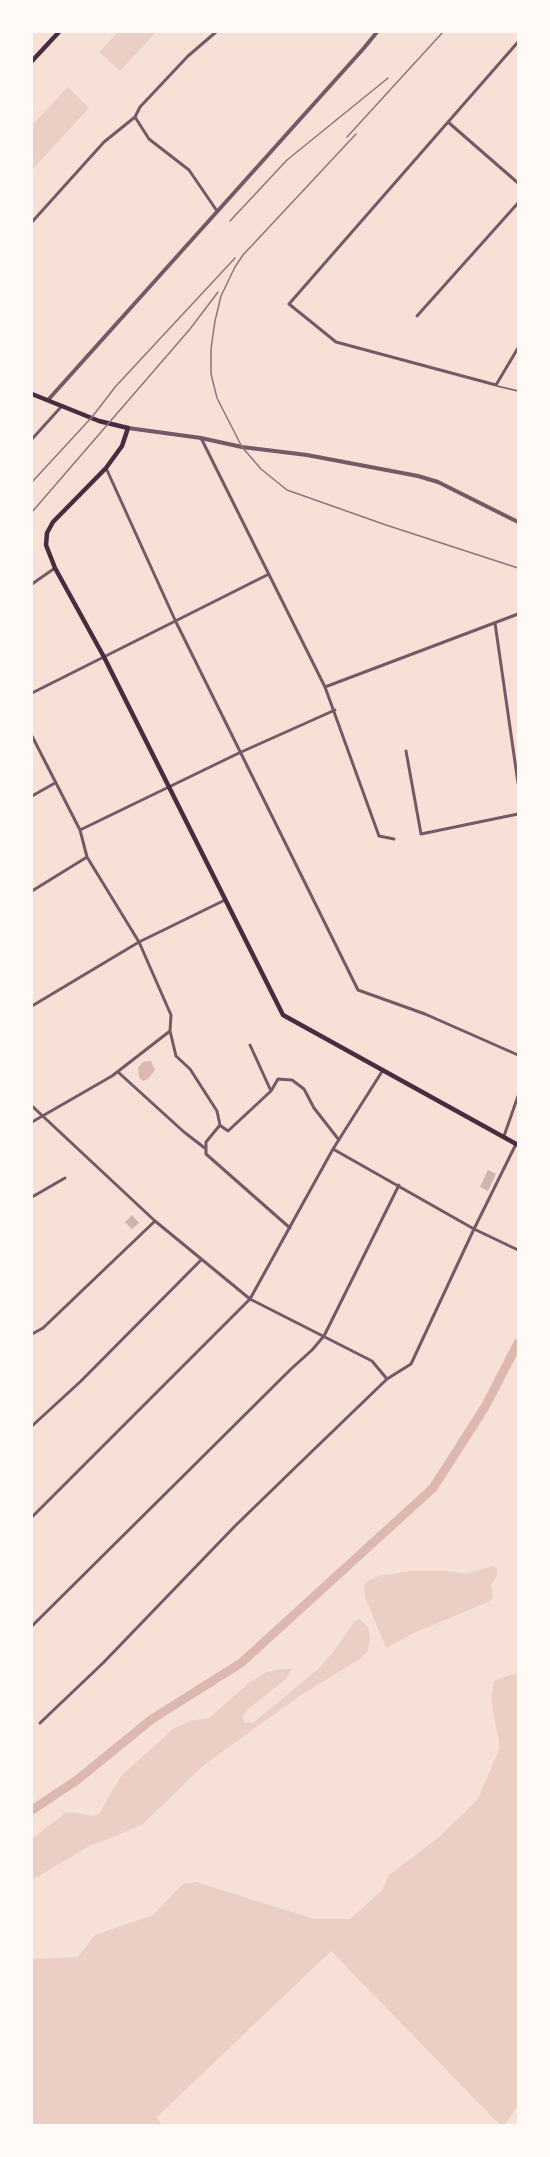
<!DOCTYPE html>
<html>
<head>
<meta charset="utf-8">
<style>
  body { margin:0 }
  #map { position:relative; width:550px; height:2157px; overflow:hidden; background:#f7e1d7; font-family:Helvetica,sans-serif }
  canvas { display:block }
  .frame { position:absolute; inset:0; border:33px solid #fffaf5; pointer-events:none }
</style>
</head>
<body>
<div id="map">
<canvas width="550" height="2157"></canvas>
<div class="frame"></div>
</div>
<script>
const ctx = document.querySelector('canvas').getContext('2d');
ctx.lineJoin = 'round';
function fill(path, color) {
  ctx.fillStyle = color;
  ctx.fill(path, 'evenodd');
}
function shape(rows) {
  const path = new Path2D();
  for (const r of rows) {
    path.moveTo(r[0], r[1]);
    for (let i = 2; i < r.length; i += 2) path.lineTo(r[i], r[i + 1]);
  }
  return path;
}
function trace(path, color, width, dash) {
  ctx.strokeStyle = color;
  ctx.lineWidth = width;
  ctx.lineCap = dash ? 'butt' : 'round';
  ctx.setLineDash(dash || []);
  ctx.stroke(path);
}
fill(shape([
  [118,32,156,32,120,71,99,52],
  [68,87,89,108,32,170,32,125],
  [493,1566,497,1569,497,1575,491,1585,493,1596,490,1601,412,1634,386,1648,365,1597,364,1585,368,1581,379,1576,411,1571,449,1571,465,1574],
  [359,1619,368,1627,370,1639,368,1651,360,1659,301,1695,204,1765,143,1824,109,1839,91,1845,32,1880,32,1839,65,1813,70,1812,93,1816,99,1814,116,1784,123,1774,173,1729,190,1721,209,1718,250,1682,267,1672,280,1669,292,1669,286,1679,247,1710,243,1716,244,1723,254,1722,317,1670,333,1652,354,1622],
  [512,1674,518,1675,518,2105,505,2125,500,2125,331,1951,156,2118,163,2125,32,2125,32,1959,78,1957,95,1935,153,1915,183,1884,196,1882,314,1919,350,1919,382,1890,389,1875,439,1837,478,1799,500,1747,491,1701,494,1681]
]), '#ebcfc5');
fill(shape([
  [148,1061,151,1061,155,1070,148,1079,143,1081,139,1077,138,1068,143,1062]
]), '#dcb8b0');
trace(shape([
  [32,1810,77,1780,152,1719,241,1663,433,1488,485,1407,518,1343]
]), '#dcb8b0', 9);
fill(shape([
  [488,1170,496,1174,488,1191,480,1187],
  [132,1215,139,1223,132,1229,125,1222]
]), '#ccb4b1');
trace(shape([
  [497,386,518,391]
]), '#755966', 1.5);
trace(shape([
  [518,42,289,304,336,342,496,385,518,348],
  [135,117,149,139,189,170,217,211],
  [448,122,518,183],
  [32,222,104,142,135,117,140,107,188,56,216,32],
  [417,316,518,203],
  [201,438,325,687,379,836,394,839],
  [32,439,61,407],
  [106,468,175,620,358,990,425,1014,518,1055],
  [32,584,55,568],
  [495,623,518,783],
  [325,687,518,614],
  [32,693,269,574],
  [32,736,80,830,87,857,139,942,171,1015,170,1031,176,1056,190,1069,217,1111,220,1125,206,1142,206,1154,290,1228],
  [406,751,421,834,518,814],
  [32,796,55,783],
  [80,830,239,753,335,710],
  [32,891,87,857],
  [32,1006,139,942,225,900],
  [250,1045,271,1091],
  [118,1072,184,1132,206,1149],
  [32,1106,155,1221,250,1299,372,1361,387,1379],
  [32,1122,112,1076,170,1031],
  [221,1126,228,1131,271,1091,278,1079,292,1080,304,1089,314,1108,339,1140],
  [504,1136,518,1096],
  [333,1149,474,1229,518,1250],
  [32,1197,65,1178],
  [32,1334,43,1328,155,1221],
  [32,1426,81,1381,201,1260],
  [32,1517,250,1299,333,1149,383,1070],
  [32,1626,291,1369,312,1350,324,1336,399,1185],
  [40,1723,103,1663,235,1526,302,1461,387,1379,411,1364,474,1229,516,1144]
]), '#755966', 3);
trace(shape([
  [48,400,364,48,377,32],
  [128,428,201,438,242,447,307,455,418,476,438,482,518,522]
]), '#755966', 4);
trace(shape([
  [32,61,59,32],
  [32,394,99,421,128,428,122,446,106,468,53,522,47,533,46,545,55,568,104,657,283,1015,518,1145]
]), '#4a2c40', 4.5);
trace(shape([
  [356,134,243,255,235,267,221,296,215,321,211,349,211,374,217,398,242,447,261,469,287,490,386,525,518,568],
  [347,137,443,32],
  [230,221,287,160,388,78],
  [32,482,92,417,116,386,235,258],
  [32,512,190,329,218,292]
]), '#8f747c', 1.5);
</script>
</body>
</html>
